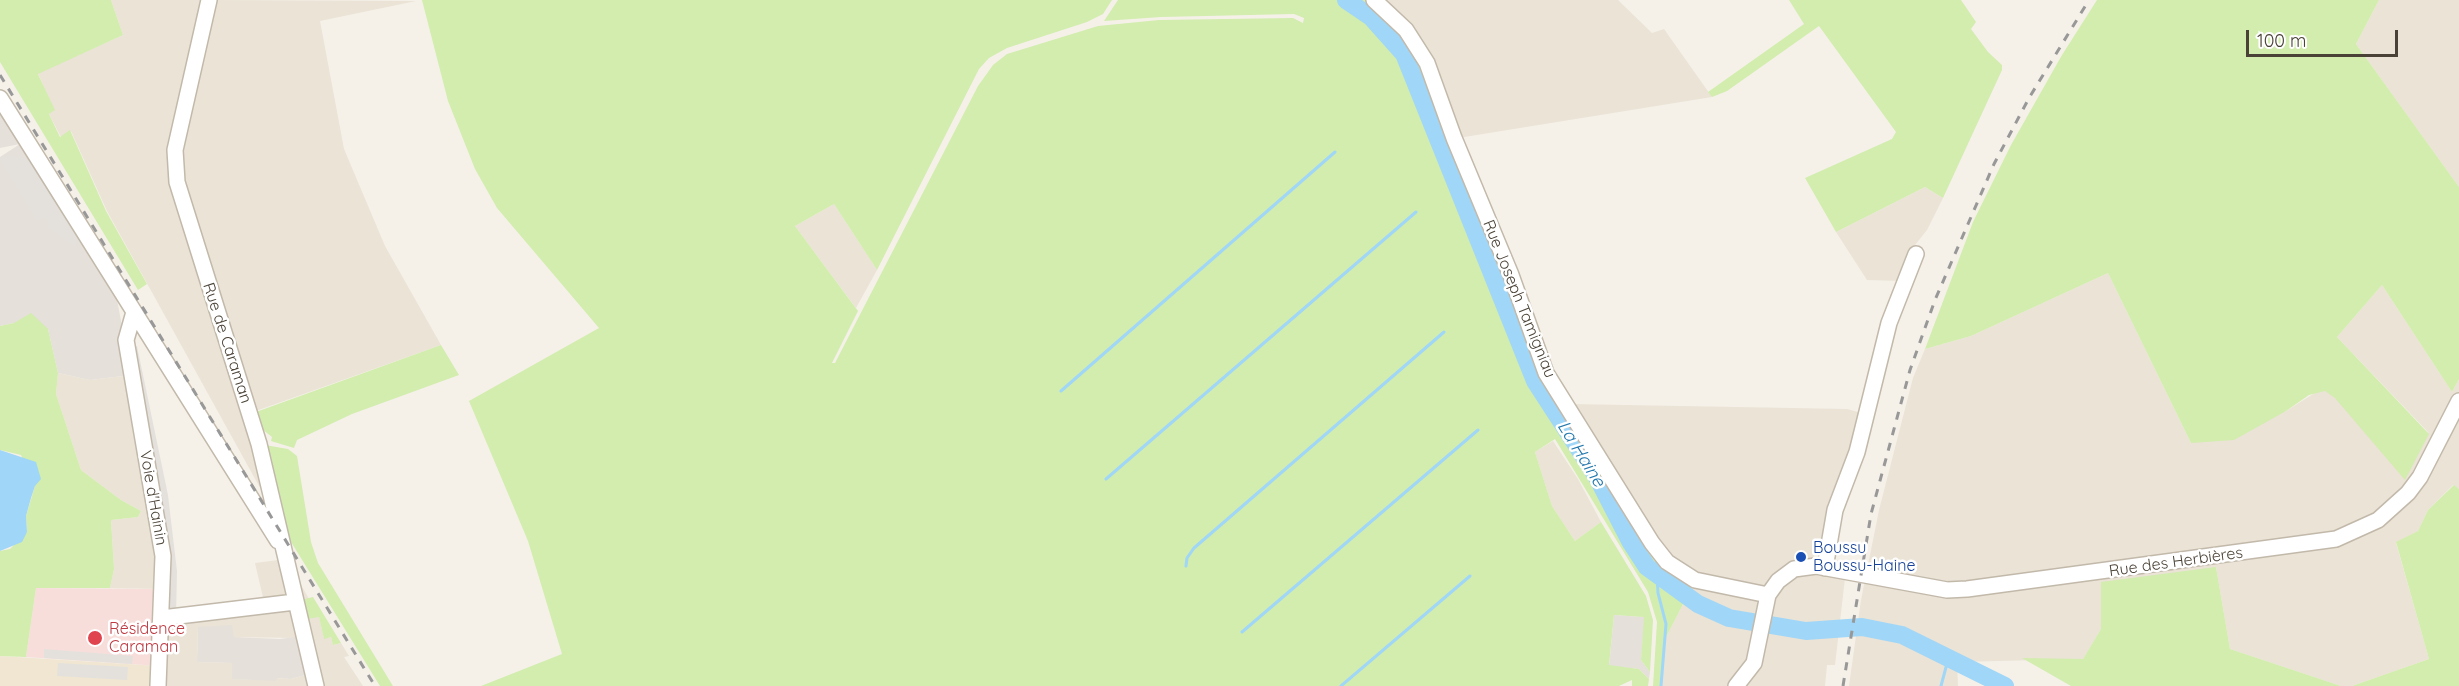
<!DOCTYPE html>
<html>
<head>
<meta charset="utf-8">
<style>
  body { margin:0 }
  #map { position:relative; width:2459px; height:686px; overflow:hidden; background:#f5f1e9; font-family:Quicksand,sans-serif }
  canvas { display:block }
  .scale { position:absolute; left:2246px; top:30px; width:152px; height:27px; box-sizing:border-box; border:3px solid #4a4236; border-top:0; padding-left:8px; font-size:18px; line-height:21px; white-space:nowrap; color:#4a4236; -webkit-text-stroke:4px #fff; paint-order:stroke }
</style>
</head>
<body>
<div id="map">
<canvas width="2459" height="686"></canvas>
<div class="scale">100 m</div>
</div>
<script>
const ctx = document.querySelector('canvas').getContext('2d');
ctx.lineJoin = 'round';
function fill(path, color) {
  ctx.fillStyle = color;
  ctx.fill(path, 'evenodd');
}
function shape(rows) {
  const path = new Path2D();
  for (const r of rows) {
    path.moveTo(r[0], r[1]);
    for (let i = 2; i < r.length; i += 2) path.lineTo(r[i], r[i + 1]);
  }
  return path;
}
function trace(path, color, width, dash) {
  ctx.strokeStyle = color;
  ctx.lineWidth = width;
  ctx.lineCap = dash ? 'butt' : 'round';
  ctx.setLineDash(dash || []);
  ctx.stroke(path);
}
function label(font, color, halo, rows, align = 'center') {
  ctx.font = font + ' Quicksand,sans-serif';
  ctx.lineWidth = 5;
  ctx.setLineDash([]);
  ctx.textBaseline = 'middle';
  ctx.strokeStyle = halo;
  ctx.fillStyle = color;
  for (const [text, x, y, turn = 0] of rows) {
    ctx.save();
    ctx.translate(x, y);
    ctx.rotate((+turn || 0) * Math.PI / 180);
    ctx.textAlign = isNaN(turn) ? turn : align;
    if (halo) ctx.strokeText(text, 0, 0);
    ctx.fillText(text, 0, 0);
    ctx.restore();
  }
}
fill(shape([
  [111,0,204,0,170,148,262,477,264,495,107,211,71,131,61,137,49,114,54,110,38,73,123,35],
  [214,0,416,1,320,21,344,149,385,246,441,345,253,412,181,181,182,138],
  [1379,0,1618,0,1652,33,1664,29,1712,97,1458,138],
  [2379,0,2459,0,2459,187,2356,44],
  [1925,187,1943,198,1927,230,1915,245,1902,281,1867,280,1836,232],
  [834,204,877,270,856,308,795,226],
  [2108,273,2191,443,2286,411,2318,391,2326,391,2335,397,2429,433,2337,337,2382,285,2452,392,2459,379,2459,489,2453,485,2428,510,2418,531,2396,543,2429,659,2352,686,2341,686,2230,649,2216,567,2101,629,2083,659,1957,662,1958,686,1849,686,1861,600,1879,510,1913,378,1925,349,1971,336],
  [58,373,90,380,131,375,163,589,110,588,114,569,111,520,138,517,141,511,121,500,81,470,56,394],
  [1570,404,1847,409,1865,414,1818,572,1845,578,1835,665,1827,665,1825,686,1661,686,1665,639,1694,583,1672,564],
  [1553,441,1578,479,1601,522,1575,541,1552,506,1535,452],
  [286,559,319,616,324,638,331,637,333,645,341,643,349,656,344,657,363,686,158,686,162,618,265,606,255,563],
  [198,627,233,637,295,638,313,673,291,679,276,678,276,680,232,679,232,663,197,662]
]), '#eae3d6');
fill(shape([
  [0,110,116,294,131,375,90,380,58,373,48,329,14,323,0,326,0,157,20,144,0,148],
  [1614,615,1645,617,1641,660,1650,672,1649,679,1639,669,1609,666],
  [232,625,234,637,280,639,303,636,313,673,291,679,277,678,276,681,232,679,232,663,197,662,198,627]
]), '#e5e0da');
fill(shape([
  [0,656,159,666,158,686,0,686]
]), '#f0e6d1');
fill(shape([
  [36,588,163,589,159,666,26,657]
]), '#f7dedb');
fill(shape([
  [0,0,111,0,123,35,38,74,55,110,49,114,60,137,70,130,106,211,147,284,138,290,0,62],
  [422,0,1112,0,1103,14,1087,22,1007,48,989,58,979,69,877,270,834,204,795,226,858,311,832,363,835,363,978,86,993,65,1007,54,1098,26,1159,20,1293,18,1303,23,1304,18,1294,14,1161,17,1104,21,1118,0,1368,0,1416,51,1537,362,1644,538,1694,583,1665,639,1661,686,1653,686,1657,622,1648,592,1555,439,1535,452,1552,506,1575,541,1601,522,1646,596,1653,620,1650,672,1641,660,1644,617,1614,615,1609,665,1639,669,1649,679,1648,686,1632,686,1632,680,1619,686,481,686,562,654,528,541,469,401,599,328,497,208,475,169,448,101],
  [1789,0,1961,0,1976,22,1971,29,1988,52,2002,65,2002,70,1943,198,1925,187,1836,232,1805,178,1892,139,1896,132,1819,26,1727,91,1712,97,1708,92,1804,24],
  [2097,0,2379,0,2356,44,2459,187,2459,379,2452,392,2382,285,2337,337,2429,434,2405,480,2335,398,2325,391,2309,395,2286,411,2234,440,2191,443,2108,273,1971,336,1925,349,1973,222,2011,145,2062,55],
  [31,313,48,329,58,373,56,394,81,470,121,500,141,511,138,517,111,520,114,569,110,588,36,588,26,657,0,656,0,551,10,549,27,532,26,516,35,486,21,455,0,450,0,326,14,323],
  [441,345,459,375,352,414,297,440,294,448,271,441,272,437,262,429,256,412],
  [259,444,288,449,297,456,311,542,318,563,393,686,380,686,275,516],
  [2454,485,2459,489,2459,686,2352,686,2429,659,2396,542,2418,531,2428,510],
  [2216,567,2230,649,2341,686,2071,686,2022,658,2083,659,2101,629,2101,582],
  [313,597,341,643,333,645,331,637,324,639,319,617,307,619,301,600]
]), '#d2edae');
fill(shape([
  [5,155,27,158,80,240,73,245,48,227,50,225,44,217,37,220,0,159],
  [137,346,168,495,177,571,176,617,162,618,164,575,131,347],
  [44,649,133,656,132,664,44,658],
  [58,663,128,667,127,680,57,676]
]), '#e4e1dd');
fill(shape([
  [0,450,36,462,41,479,35,486,31,498,26,516,27,532,22,542,0,551]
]), '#a0d6f7');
trace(shape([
  [1061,391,1335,152],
  [1106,479,1416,212],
  [1186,566,1187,558,1194,548,1444,332],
  [1657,575,1658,593,1666,624,1661,686],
  [1242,632,1478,430],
  [1341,686,1470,576],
  [1941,686,1949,656]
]), '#a0d6f7', 3);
trace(shape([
  [1346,0,1371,17,1404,54,1535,381,1596,475,1630,541,1647,567,1698,604,1729,618,1806,631,1862,627,1902,635,2005,686]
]), '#a0d6f7', 18);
const minor = shape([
  [209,0,175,150,177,182,259,444,316,686],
  [1374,0,1406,30,1427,63,1454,138,1511,275,1546,373,1652,543,1667,562,1695,580,1768,595],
  [0,98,278,541],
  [134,312,126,340,163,556,158,686],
  [1825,568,1835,510,1857,452,1889,323,1916,254],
  [162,618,295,602],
  [1736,686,1754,663,1768,595,1778,581,1794,569,1816,566,1947,590,1967,589,2336,539,2378,520,2408,493,2420,477,2459,401]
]);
trace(minor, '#c2b9aa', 18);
trace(minor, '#fff', 15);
trace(shape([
  [0,75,375,686],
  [1843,686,1871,514,1910,370,1935,300,1994,164,2029,98,2089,0]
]), '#989898', 3, [8, 8]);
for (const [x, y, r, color] of [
  [1801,557,6,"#1a4fb4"],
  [95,638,8,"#e0444e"]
]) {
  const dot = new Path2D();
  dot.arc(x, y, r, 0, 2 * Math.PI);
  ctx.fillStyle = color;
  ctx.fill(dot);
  trace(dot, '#fff', 2);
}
label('16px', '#4a4236', '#fff', [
  ["Rue Joseph Tamigniau",1519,299,68],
  ["Rue de Caraman",227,343,72],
  ["Voie d'Hainin",153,498,80],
  ["Rue des Herbières",2176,562,-8]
]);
label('16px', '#164399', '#fff', [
  ["Boussu",1813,548],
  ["Boussu-Haine",1813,566]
], 'left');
label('16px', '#be3a42', '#fff', [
  ["Résidence",109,629],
  ["Caraman",109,647]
], 'left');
label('italic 18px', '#2378ae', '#fff', [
  ["La Haine",1581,454,58]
]);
</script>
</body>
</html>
